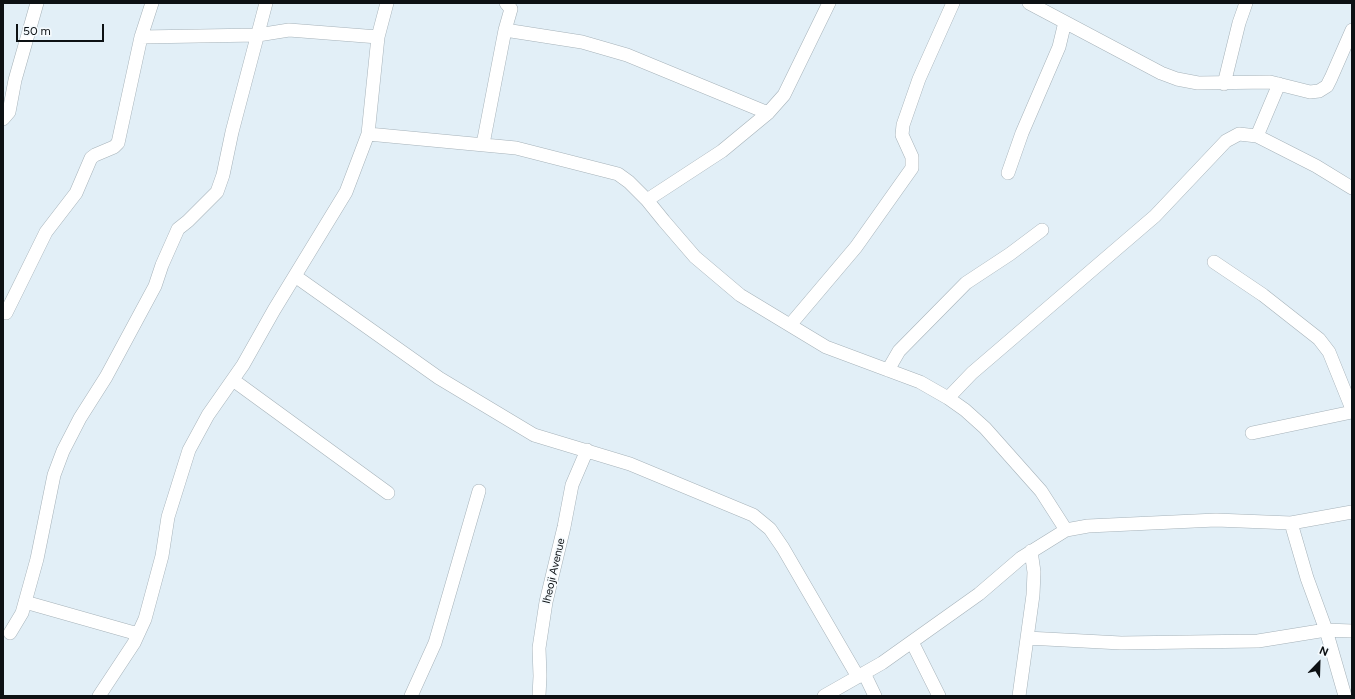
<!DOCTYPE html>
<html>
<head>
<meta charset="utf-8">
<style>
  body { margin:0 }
  #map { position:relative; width:1355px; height:699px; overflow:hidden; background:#e2eff7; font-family:Figtree,sans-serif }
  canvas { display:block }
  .frame { position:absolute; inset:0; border:4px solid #0d1114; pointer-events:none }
  .north { position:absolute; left:1299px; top:643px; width:40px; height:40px; -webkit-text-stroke:3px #f6fbfe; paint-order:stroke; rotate:23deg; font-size:11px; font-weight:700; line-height:16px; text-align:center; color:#0d1114 }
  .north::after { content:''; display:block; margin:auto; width:14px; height:18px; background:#0d1114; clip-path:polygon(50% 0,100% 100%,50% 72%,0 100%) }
  .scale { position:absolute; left:16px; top:24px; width:88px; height:18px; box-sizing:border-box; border:2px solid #0d1114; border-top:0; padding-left:5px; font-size:12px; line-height:14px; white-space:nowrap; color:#0d1114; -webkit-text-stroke:3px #f6fbfe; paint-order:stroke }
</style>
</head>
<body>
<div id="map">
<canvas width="1355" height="699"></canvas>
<div class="frame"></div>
<div class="north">N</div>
<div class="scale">50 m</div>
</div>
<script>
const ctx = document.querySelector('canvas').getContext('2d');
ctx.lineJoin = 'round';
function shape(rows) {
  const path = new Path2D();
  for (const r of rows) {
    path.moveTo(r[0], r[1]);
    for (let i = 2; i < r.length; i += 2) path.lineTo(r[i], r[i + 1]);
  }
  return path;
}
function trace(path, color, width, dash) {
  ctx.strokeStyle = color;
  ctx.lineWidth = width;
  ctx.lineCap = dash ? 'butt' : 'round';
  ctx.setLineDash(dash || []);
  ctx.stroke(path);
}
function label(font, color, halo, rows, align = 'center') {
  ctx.font = font + ' Figtree,sans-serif';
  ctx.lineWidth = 3;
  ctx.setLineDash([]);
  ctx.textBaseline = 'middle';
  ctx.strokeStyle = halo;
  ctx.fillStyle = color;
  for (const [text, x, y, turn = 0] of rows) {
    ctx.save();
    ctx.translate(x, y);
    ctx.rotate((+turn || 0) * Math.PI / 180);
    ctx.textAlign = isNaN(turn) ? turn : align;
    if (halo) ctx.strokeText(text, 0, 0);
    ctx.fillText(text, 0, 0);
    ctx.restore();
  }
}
const street = shape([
  [1029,3,1161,73,1177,79,1198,83,1270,82,1310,92,1319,91,1327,86,1331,78,1352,30],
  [505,30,582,42,627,55,768,113],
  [141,37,258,35,289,30,378,37],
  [1224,84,1239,23,1246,3],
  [3,119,9,112,15,80,37,3],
  [368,134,516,148,618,174,629,182,647,200,664,221,695,257,740,295,826,347,920,382,948,398,965,410,985,428,1041,491,1066,530],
  [1257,136,1279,84],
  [483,144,505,30,511,9,506,3],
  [1008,173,1022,133,1059,47,1065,22],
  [647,200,722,151,768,113,784,95,829,3],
  [1214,262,1263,295,1319,339,1329,352,1352,409],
  [295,276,439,378,534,435,630,464,753,515,770,529,783,548,858,677],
  [6,313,46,232,76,193,91,158,95,155,114,147,118,143,141,37,152,3],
  [790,325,856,247,912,168,912,157,902,135,903,125,919,79,953,3],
  [888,370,899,351,966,283,1010,254,1042,230],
  [233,380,388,493],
  [948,398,972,373,1155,216,1226,141,1239,134,1257,136,1316,166,1352,188],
  [1252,433,1352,412],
  [1291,523,1307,578,1326,630,1345,696],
  [25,602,138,634],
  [10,633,22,613,37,559,54,475,63,451,80,418,106,377,155,286,162,265,178,229,188,221,217,192,223,175,232,132,266,3],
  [1027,638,1121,643,1258,641,1326,630,1352,631],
  [912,642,939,696],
  [864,673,875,696],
  [99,696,134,643,145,619,162,556,168,517,189,450,208,415,243,365,274,310,346,192,368,134,378,37,387,3],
  [411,696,435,643,479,491],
  [539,696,540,676,539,648,546,602,564,527,572,485,587,450],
  [824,696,882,663,979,594,1021,558,1066,530,1088,526,1216,520,1291,523,1352,512],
  [1019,696,1033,595,1034,572,1031,551]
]);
trace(street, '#a6b2b9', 14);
trace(street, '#fff', 13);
label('11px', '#0d1114', '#f6fbfe', [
  ["Iheoji Avenue",554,571,-77]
]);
</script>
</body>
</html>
